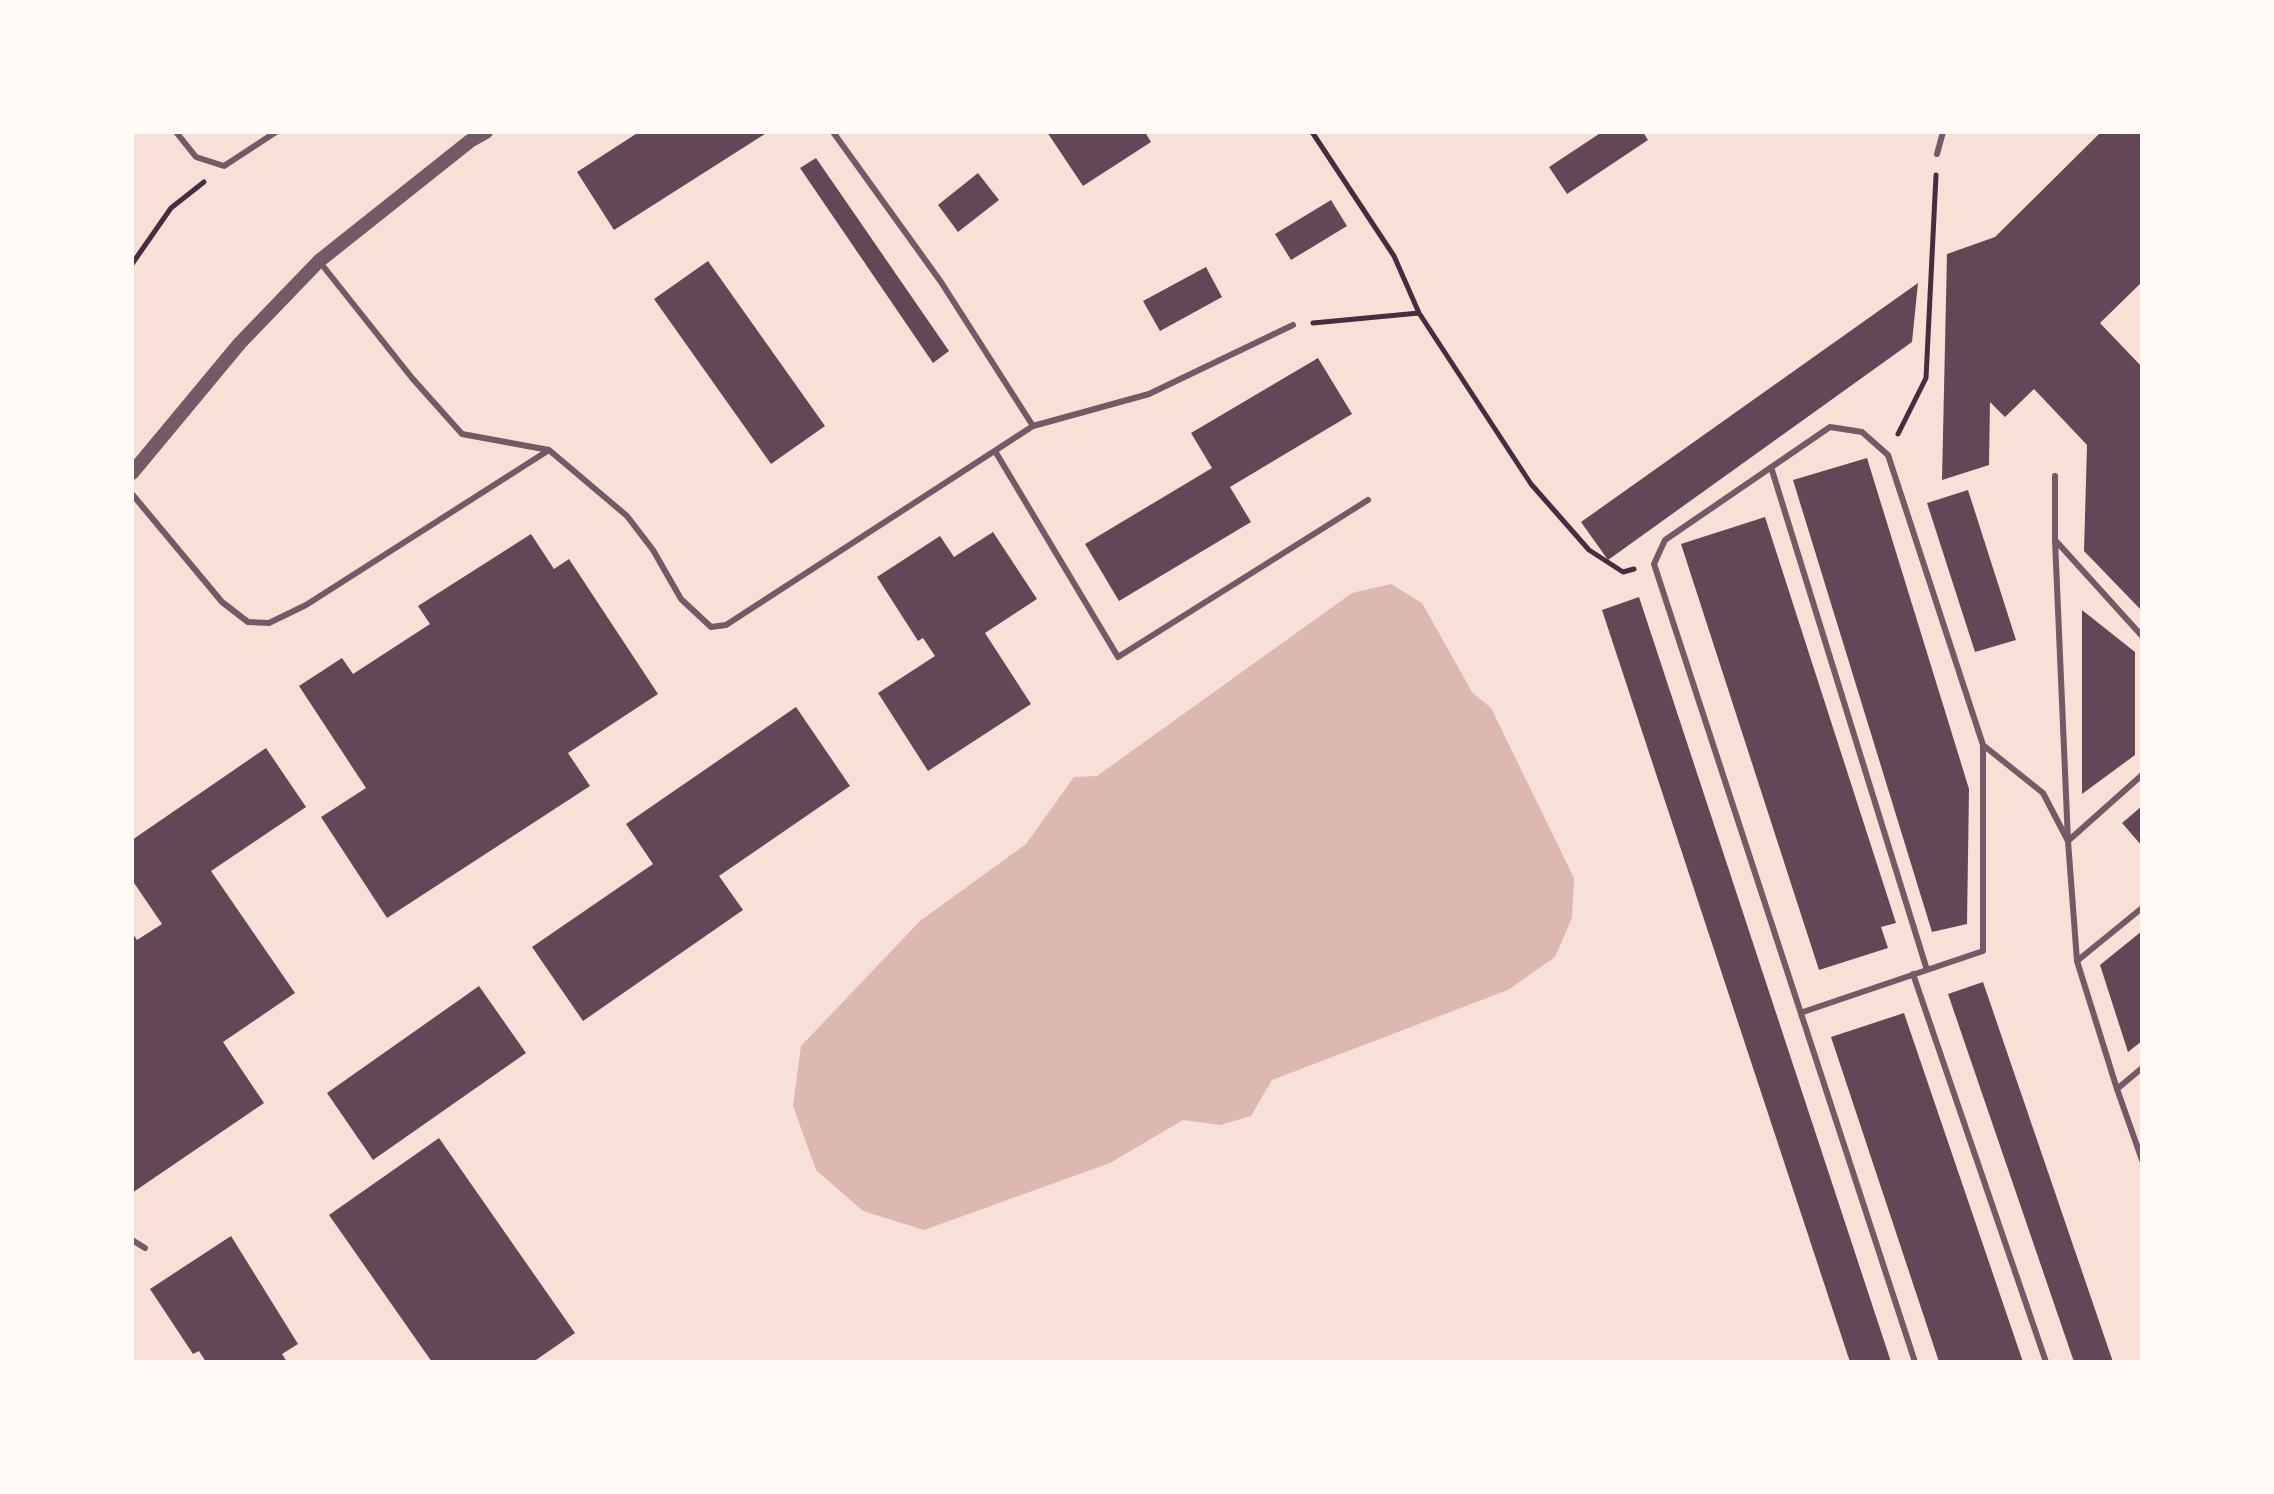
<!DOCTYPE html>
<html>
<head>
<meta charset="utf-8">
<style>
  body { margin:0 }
  #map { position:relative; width:2274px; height:1494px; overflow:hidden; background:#f7e1d7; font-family:"Open Sans",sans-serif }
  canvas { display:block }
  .frame { position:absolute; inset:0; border:134px solid #fffaf5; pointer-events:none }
</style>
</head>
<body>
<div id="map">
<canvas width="2274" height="1494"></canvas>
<div class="frame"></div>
</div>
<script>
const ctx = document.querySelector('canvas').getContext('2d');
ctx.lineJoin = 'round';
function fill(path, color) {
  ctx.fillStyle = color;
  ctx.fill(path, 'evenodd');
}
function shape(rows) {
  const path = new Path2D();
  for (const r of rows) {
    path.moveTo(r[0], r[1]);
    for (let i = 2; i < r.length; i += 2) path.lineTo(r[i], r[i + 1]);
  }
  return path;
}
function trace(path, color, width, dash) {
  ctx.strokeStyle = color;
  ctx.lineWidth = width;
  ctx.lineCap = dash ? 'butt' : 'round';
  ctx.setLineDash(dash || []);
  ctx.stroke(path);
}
fill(shape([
  [1391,584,1422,603,1472,692,1491,708,1574,878,1572,918,1555,957,1508,990,1272,1080,1251,1116,1220,1125,1183,1120,1110,1163,924,1230,863,1211,816,1170,793,1106,801,1046,920,921,1026,844,1074,777,1097,776,1352,593]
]), '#dcb8b0');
fill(shape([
  [639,132,768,132,614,230,577,172],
  [1047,132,1145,132,1151,142,1083,186],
  [1602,132,1643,132,1648,140,1567,194,1549,167],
  [2101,132,2142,132,2142,282,2100,323,2142,367,2142,611,2084,551,2087,445,2034,389,2005,417,1990,402,1989,465,1942,480,1947,254,1995,237],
  [816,158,949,351,933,363,800,168],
  [978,173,999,200,958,232,938,205],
  [1331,200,1347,226,1291,260,1275,234],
  [708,261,825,426,771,464,654,299],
  [1206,267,1222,297,1160,331,1143,301],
  [1918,283,1912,342,1608,560,1581,522],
  [1318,358,1352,414,1230,487,1251,522,1119,601,1085,544,1212,468,1191,433],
  [1867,458,1969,789,1967,924,1932,932,1793,480],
  [1968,490,2016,640,1975,652,1927,503],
  [1765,517,1896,923,1881,927,1888,948,1819,970,1681,544],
  [993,532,1037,599,985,633,1031,704,928,771,878,693,935,656,923,638,918,641,877,577,940,536,954,557],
  [531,534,554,569,569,559,658,694,568,753,590,786,387,918,321,817,366,788,299,686,342,658,353,674,430,624,418,606],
  [1639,597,1891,1362,1850,1362,1602,610],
  [2082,610,2135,652,2135,755,2082,794],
  [796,707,850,786,719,876,743,910,583,1021,532,947,653,864,626,824],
  [266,748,306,807,211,871,295,993,223,1042,264,1103,132,1193,132,932,137,940,162,924,132,880,132,840],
  [2142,806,2142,846,2122,823],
  [2142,931,2142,1041,2128,1052,2100,965],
  [1983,982,2113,1362,2074,1362,1948,994],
  [479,986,526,1053,373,1160,327,1093],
  [1904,1013,2023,1362,1939,1362,1831,1037],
  [439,1138,575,1333,533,1362,432,1362,329,1215],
  [231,1236,298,1344,282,1354,287,1362,206,1362,199,1351,193,1354,150,1289]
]), '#644757');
trace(shape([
  [1312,132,1394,256,1419,313,1531,484,1589,550,1623,572,1634,569],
  [132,264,171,208,204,182],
  [1313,323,1419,313],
  [1898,434,1926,378,1936,175]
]), '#4a2c40', 5);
trace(shape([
  [176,132,196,157,224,166,276,132],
  [1937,154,1943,132],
  [319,261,412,378,462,434,549,450,627,516,653,550,681,599,711,627,726,625,1033,426,941,282,833,132],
  [1033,426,1149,394,1293,325],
  [995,451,1118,657,1368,500],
  [1771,467,1927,970],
  [2055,476,2055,540,2068,841,2077,961,2117,1089,2142,1160],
  [132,494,222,602,248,622,269,623,306,605,549,450],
  [2056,541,2142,636],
  [2077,961,2142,908],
  [1913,974,2046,1362],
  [1803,1012,1983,951,1983,745],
  [2117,1089,2142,1068],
  [132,1240,145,1248],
  [1915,1362,1654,564,1665,540,1830,427,1862,432,1888,455,1983,745,2043,793,2068,841,2142,775]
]), '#755966', 6);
trace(shape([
  [132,473,240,343,319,261,470,141,486,132]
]), '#755966', 14);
</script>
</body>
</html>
